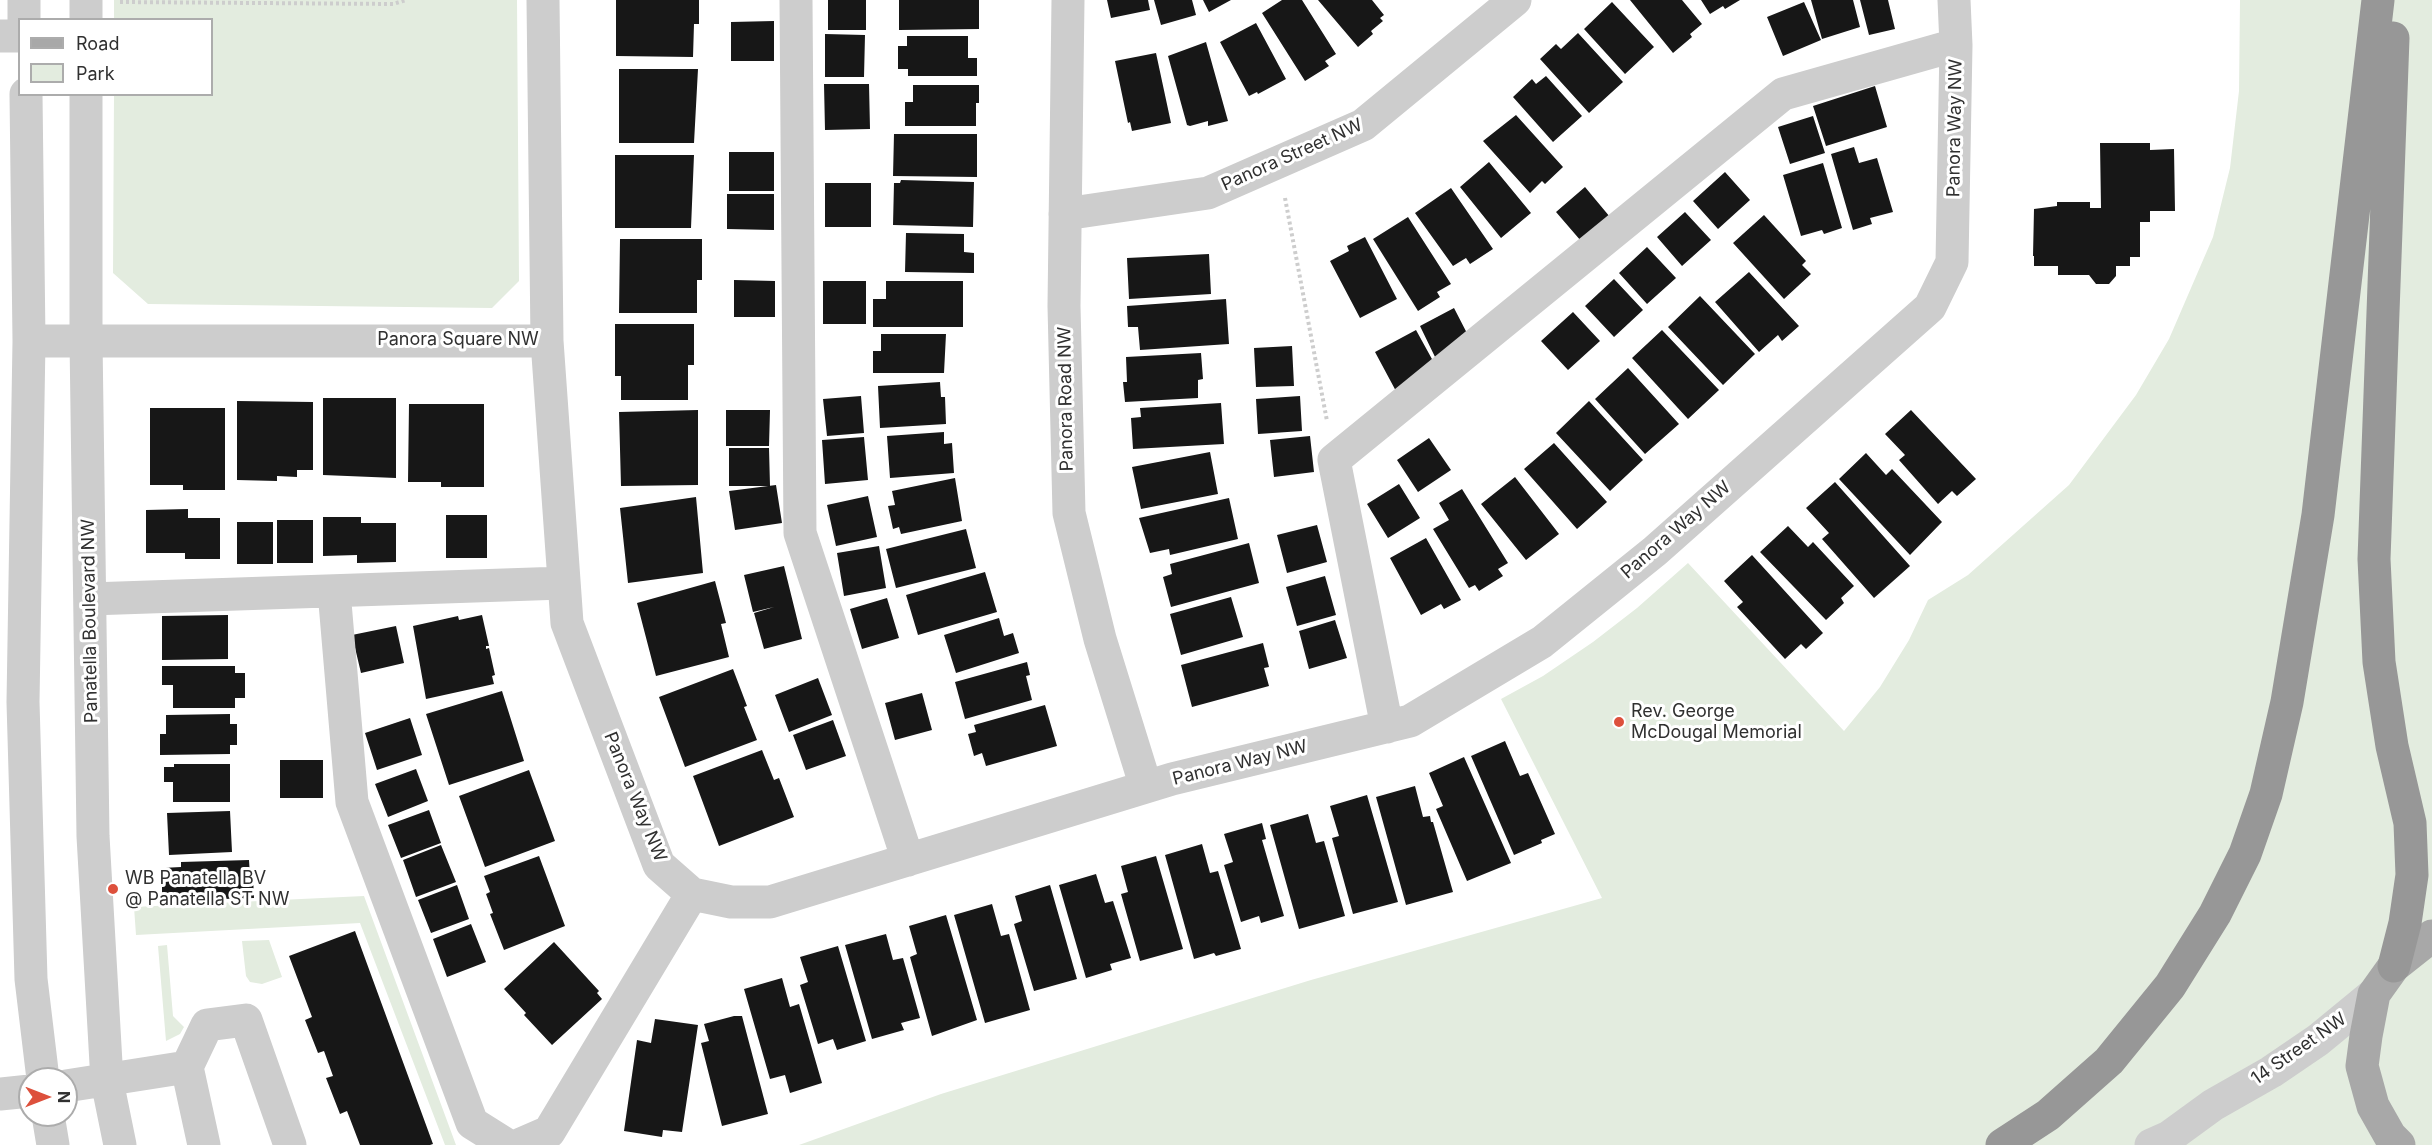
<!DOCTYPE html>
<html>
<head>
<meta charset="utf-8">
<style>
  body { margin:0 }
  #map { position:relative; width:2432px; height:1145px; overflow:hidden; background:#fff; font-family:Inter,sans-serif }
  canvas { display:block }
  .legend { position:absolute; left:18px; top:18px; width:195px; height:78px; box-sizing:border-box; background:#fff; border:2px solid #acacac; margin:0; padding:8px 10px; list-style:none; font-size:18px; color:#303030 }
  .legend li { display:flex; align-items:center; gap:12px; height:30px }
  .legend b { width:30px; border:2px solid #acacac }
  .north { position:absolute; left:18px; top:1067px; width:60px; height:60px; box-sizing:border-box; background:#fff; border:2px solid #acacac; border-radius:50%; rotate:90deg; font-size:16px; font-weight:700; line-height:24px; text-align:center; color:#303030 }
  .north::after { content:''; display:block; margin:auto; width:21px; height:27px; background:#dd503c; clip-path:polygon(50% 0,100% 100%,50% 72%,0 100%) }
</style>
</head>
<body>
<div id="map">
<canvas width="2432" height="1145"></canvas>
<ul class="legend">
<li><b style="height:8px;background:#a8a8a8"></b>Road</li>
<li><b style="height:16px;background:#e3ecdf"></b>Park</li>
</ul>
<div class="north">N</div>
</div>
<script>
const ctx = document.querySelector('canvas').getContext('2d');
ctx.lineJoin = 'round';
function fill(path, color) {
  ctx.fillStyle = color;
  ctx.fill(path, 'evenodd');
}
function shape(rows) {
  const path = new Path2D();
  for (const r of rows) {
    path.moveTo(r[0], r[1]);
    for (let i = 2; i < r.length; i += 2) path.lineTo(r[i], r[i + 1]);
  }
  return path;
}
function trace(path, color, width, dash) {
  ctx.strokeStyle = color;
  ctx.lineWidth = width;
  ctx.lineCap = dash ? 'butt' : 'round';
  ctx.setLineDash(dash || []);
  ctx.stroke(path);
}
function label(font, color, halo, rows, align = 'center') {
  ctx.font = font + ' Inter,sans-serif';
  ctx.lineWidth = 6;
  ctx.setLineDash([]);
  ctx.textBaseline = 'middle';
  ctx.strokeStyle = halo;
  ctx.fillStyle = color;
  for (const [text, x, y, turn = 0] of rows) {
    ctx.save();
    ctx.translate(x, y);
    ctx.rotate((+turn || 0) * Math.PI / 180);
    ctx.textAlign = isNaN(turn) ? turn : align;
    if (halo) ctx.strokeText(text, 0, 0);
    ctx.fillText(text, 0, 0);
    ctx.restore();
  }
}
fill(shape([
  [114,0,517,0,519,281,492,308,148,304,113,273,114,95,212,94,212,20,114,19],
  [2240,0,2432,0,2432,1145,799,1145,941,1094,1311,980,1602,898,1501,699,1543,676,1593,642,1637,608,1688,563,1844,731,1880,687,1909,640,1928,600,1968,575,2069,485,2136,395,2169,339,2213,237,2230,168,2239,91],
  [364,896,456,1145,445,1145,360,923,136,935,134,907],
  [269,940,282,977,262,984,250,982,246,976,242,941],
  [167,945,173,1016,184,1027,180,1034,166,1041,158,946]
]), '#e3ecdf');
fill(shape([
  [616,0,699,0,699,24,694,24,693,57,616,56],
  [828,0,866,0,866,30,828,30],
  [899,0,979,0,979,29,899,30],
  [1107,0,1148,0,1150,10,1111,18],
  [1154,0,1192,0,1196,15,1161,25],
  [1203,0,1231,0,1209,12],
  [1282,0,1302,0,1336,54,1325,61,1329,66,1305,81,1262,13],
  [1318,0,1372,0,1384,15,1380,18,1383,21,1371,31,1373,34,1358,47],
  [1630,0,1682,0,1702,24,1690,34,1692,37,1673,53],
  [1701,0,1740,0,1725,9,1723,6,1710,14],
  [1811,0,1853,0,1860,27,1822,39],
  [1860,0,1888,0,1895,29,1869,35],
  [1612,2,1654,47,1625,74,1584,29],
  [1804,2,1821,40,1783,56,1767,17],
  [774,21,774,61,731,61,731,22],
  [1256,23,1286,79,1258,94,1257,92,1249,96,1220,42],
  [1578,33,1623,82,1589,113,1540,59,1556,44,1561,49],
  [825,34,865,35,864,77,825,77],
  [907,36,968,36,968,58,977,58,977,76,908,76,908,69,898,69,898,46,907,46],
  [1206,42,1228,121,1208,126,1208,121,1190,126,1187,125,1168,56],
  [1156,53,1171,123,1132,131,1130,122,1128,123,1115,61],
  [619,69,698,69,694,143,619,143],
  [1546,76,1582,116,1553,142,1513,97,1532,79,1536,84],
  [824,84,869,84,870,129,825,130],
  [913,85,979,85,979,103,976,103,976,126,905,126,905,102,913,102],
  [1875,86,1887,127,1826,146,1813,106],
  [1516,115,1563,167,1545,184,1542,181,1530,193,1483,141],
  [1813,116,1825,153,1790,164,1778,127],
  [894,134,977,134,977,177,893,176],
  [2100,143,2150,143,2150,150,2174,149,2175,211,2150,211,2150,222,2140,222,2140,257,2130,257,2130,266,2116,266,2116,276,2109,284,2096,284,2089,275,2058,275,2058,266,2034,266,2034,256,2033,256,2034,209,2057,206,2057,202,2090,202,2090,208,2101,208],
  [1854,147,1859,163,1877,158,1893,212,1870,218,1872,224,1853,230,1831,154],
  [729,152,774,152,774,191,729,191],
  [615,155,694,155,691,228,615,228],
  [1489,162,1531,213,1501,238,1460,187],
  [1823,163,1842,228,1824,234,1822,230,1801,236,1783,175],
  [1725,172,1750,200,1718,229,1693,201],
  [901,180,974,182,973,227,893,225,894,183,900,183],
  [825,183,871,183,871,227,825,227],
  [1585,187,1610,217,1581,241,1556,212],
  [1451,188,1493,249,1470,264,1466,258,1453,266,1415,213],
  [727,194,774,194,774,230,727,229],
  [1685,212,1711,240,1682,266,1657,237],
  [1764,215,1806,261,1802,265,1811,274,1784,299,1733,243],
  [1408,217,1451,284,1437,292,1440,297,1418,311,1373,239],
  [906,233,964,234,964,252,974,253,974,273,905,272],
  [1365,237,1397,299,1360,318,1330,261,1349,251,1347,246],
  [620,239,702,239,702,280,697,280,697,313,619,313],
  [1647,247,1676,278,1647,304,1619,273],
  [1209,254,1211,294,1129,299,1127,258],
  [1749,272,1799,326,1782,341,1778,335,1759,352,1715,302],
  [1614,279,1643,310,1614,337,1585,306],
  [734,280,775,281,775,317,734,317],
  [823,281,866,281,866,324,823,324],
  [886,281,963,281,963,327,873,327,873,299,886,299],
  [1700,296,1755,354,1723,385,1668,327],
  [1226,299,1229,344,1140,350,1138,327,1128,327,1127,306],
  [1454,308,1471,341,1436,359,1420,326],
  [1573,312,1600,341,1568,370,1541,341],
  [615,324,694,324,694,365,688,365,688,400,621,400,621,376,615,376],
  [1416,330,1438,370,1397,393,1375,352],
  [1662,330,1719,390,1688,419,1632,358],
  [881,334,946,334,944,373,873,373,873,351,881,351],
  [1292,346,1294,386,1256,387,1254,348],
  [1201,353,1203,379,1198,380,1198,398,1125,402,1123,382,1127,382,1126,357],
  [1628,368,1679,424,1645,454,1595,399],
  [940,382,941,397,945,397,946,424,880,428,878,386],
  [861,396,864,433,827,436,823,399],
  [1300,396,1302,431,1258,434,1256,399],
  [323,398,396,398,396,478,323,475],
  [237,401,313,402,313,470,297,470,297,477,277,476,277,481,237,480],
  [1589,401,1643,460,1610,491,1556,433],
  [1221,403,1224,444,1133,449,1131,418,1141,417,1140,408],
  [409,404,484,404,484,487,441,487,441,482,408,482],
  [150,408,225,408,225,490,183,490,183,485,150,485],
  [698,410,698,485,621,486,619,412],
  [726,410,770,410,769,446,726,446],
  [1911,410,1976,479,1957,496,1952,491,1938,504,1899,460,1905,455,1885,434],
  [944,432,944,444,952,443,954,473,890,478,887,436],
  [1310,436,1314,472,1274,477,1270,440],
  [864,437,868,480,825,484,822,440],
  [1429,438,1451,470,1418,492,1397,460],
  [1554,443,1607,502,1577,529,1524,469],
  [729,448,769,448,770,486,729,486],
  [1210,452,1218,494,1141,509,1132,467],
  [1866,453,1886,475,1892,469,1942,522,1910,555,1839,479],
  [1515,477,1559,534,1526,560,1481,504],
  [955,478,962,521,901,534,899,527,893,529,888,506,895,505,892,491],
  [1835,482,1910,566,1874,598,1822,539,1829,533,1806,508],
  [1399,484,1420,518,1388,538,1367,504],
  [776,485,782,523,735,530,729,491],
  [1462,489,1508,563,1498,569,1503,576,1479,591,1475,585,1469,588,1433,529,1449,520,1439,503],
  [868,496,877,537,836,546,827,505],
  [696,497,703,573,628,583,620,508],
  [1229,498,1238,539,1170,555,1169,549,1150,553,1139,518],
  [188,509,188,518,220,518,220,559,185,559,185,553,146,553,146,510],
  [446,515,487,515,487,558,446,558],
  [323,517,361,517,361,523,396,523,396,562,357,563,357,555,323,556],
  [277,520,313,520,313,563,277,563],
  [237,522,273,522,273,564,237,564],
  [1317,525,1327,562,1287,573,1277,535],
  [1788,526,1808,547,1813,542,1854,586,1841,598,1844,603,1826,620,1760,552],
  [966,529,976,568,896,588,886,549],
  [1426,538,1461,600,1444,609,1441,604,1421,615,1390,558],
  [1249,543,1259,583,1171,607,1163,577,1172,574,1170,564],
  [879,546,886,588,844,596,837,553],
  [1752,555,1823,633,1806,649,1801,644,1785,659,1737,607,1743,602,1724,581],
  [784,566,802,639,764,649,754,613,774,607,753,612,744,575],
  [985,572,997,612,918,635,906,595],
  [1325,576,1336,615,1297,626,1286,587],
  [715,581,726,623,721,624,729,657,656,676,637,603],
  [1231,597,1243,637,1181,655,1170,614],
  [887,598,899,638,862,649,850,609],
  [228,615,228,659,162,660,162,616],
  [482,615,489,646,486,646,486,649,489,648,495,675,492,676,494,684,426,699,413,626,458,616,459,620],
  [999,618,1004,636,1013,633,1019,653,956,673,944,635],
  [1335,620,1347,658,1309,669,1299,631],
  [396,626,404,663,361,673,352,635],
  [1263,643,1269,667,1264,668,1269,686,1192,707,1181,665],
  [1027,662,1030,675,1026,676,1032,700,965,719,955,682],
  [162,666,235,666,235,673,245,673,245,698,235,698,235,708,173,708,173,685,162,685],
  [733,669,747,706,744,707,757,740,685,767,659,697],
  [818,678,832,715,789,732,775,695],
  [502,691,524,761,449,785,426,714],
  [922,693,932,730,895,740,885,703],
  [1045,705,1057,746,986,766,982,753,974,756,968,734,976,732,974,725],
  [230,714,230,724,237,724,237,745,230,745,230,754,160,755,160,734,166,734,166,715],
  [410,718,422,755,377,770,365,733],
  [833,720,846,756,806,770,793,735],
  [1505,741,1520,776,1528,773,1555,834,1541,840,1542,843,1514,855,1471,756],
  [762,750,774,780,779,778,794,817,719,846,693,776],
  [1464,757,1511,863,1467,881,1436,809,1443,806,1429,773],
  [280,760,323,760,323,798,280,798],
  [174,764,230,764,230,802,173,802,173,782,164,782,164,767,174,767],
  [416,769,428,801,388,817,375,784],
  [529,770,555,841,485,867,459,796],
  [1415,786,1423,817,1430,816,1431,822,1433,822,1453,892,1406,905,1376,797],
  [1367,795,1398,902,1353,914,1332,838,1339,836,1330,806],
  [429,810,441,843,401,858,388,825],
  [230,811,232,852,169,855,167,813],
  [1308,814,1316,843,1324,841,1345,916,1299,929,1270,825],
  [1262,823,1266,839,1262,840,1284,916,1261,923,1259,916,1241,922,1224,865,1233,862,1224,834],
  [1202,844,1210,873,1218,871,1241,949,1216,956,1214,953,1194,959,1165,855],
  [441,845,456,882,416,897,403,860],
  [539,856,565,926,504,950,490,914,493,913,486,894,490,892,484,876],
  [1156,856,1183,949,1140,961,1121,894,1128,892,1121,866],
  [249,860,250,876,253,876,254,898,162,901,162,868,181,867,181,862],
  [1096,874,1105,903,1113,901,1131,958,1110,964,1112,970,1086,978,1059,885],
  [457,885,469,919,431,933,418,900],
  [1050,885,1077,979,1034,991,1014,924,1022,921,1015,896],
  [992,904,1001,936,1009,934,1030,1010,985,1023,954,915],
  [946,915,977,1020,932,1036,910,957,917,954,909,926],
  [471,924,486,962,447,977,433,939],
  [355,931,433,1144,430,1145,360,1145,347,1111,340,1114,326,1078,333,1076,324,1051,318,1053,305,1020,312,1017,289,956],
  [886,934,893,960,903,958,920,1018,901,1023,904,1030,872,1039,845,945],
  [554,942,599,991,597,993,602,999,552,1045,524,1015,526,1013,504,989],
  [838,946,866,1041,837,1050,833,1039,818,1044,800,985,808,982,800,957],
  [782,978,790,1007,799,1004,822,1083,790,1093,785,1075,770,1079,744,989],
  [734,1016,742,1016,768,1114,722,1126,701,1043,709,1041,704,1024],
  [655,1019,698,1025,682,1132,663,1130,662,1137,624,1131,637,1040,651,1043]
]), '#171717');
trace(shape([
  [120,2,393,4,406,0],
  [1285,198,1327,421]
]), '#cdcdcd', 4, [3, 3]);
trace(shape([
  [24,0,24,20],
  [796,0,800,533,908,860],
  [1068,0,1064,306,1069,513,1100,639,1146,787],
  [86,20,86,0],
  [0,36,20,36],
  [26,94,29,341,23,702,31,979,43,1079],
  [86,94,86,340,93,836,107,1081,120,1145],
  [1065,214,1208,193,1363,125,1515,0],
  [29,341,547,341,543,0],
  [547,341,567,623,659,865,692,894,731,902,770,902,1172,779,1410,721,1542,642,1655,551,1930,307,1952,262,1956,45,1954,0],
  [334,591,352,802,472,1123,507,1145],
  [90,599,563,583],
  [1387,727,1334,460,1783,94,1956,45],
  [187,1067,207,1025,246,1020,290,1145],
  [66,1086,187,1067,204,1145],
  [0,1094,30,1091],
  [48,1115,53,1145],
  [519,1145,549,1132,692,894],
  [2151,1145,2169,1137,2213,1105,2271,1072,2318,1040,2374,994]
]), '#cdcdcd', 33);
trace(shape([
  [2399,1145,2390,1136,2373,1106,2362,1066,2366,1036,2374,994,2394,966,2432,936]
]), '#a8a8a8', 33);
trace(shape([
  [2393,38,2374,559,2379,662,2392,746,2410,823,2412,875,2405,923,2394,966],
  [2002,1145,2048,1115,2109,1061,2170,986,2215,914,2245,854,2266,794,2287,702,2318,515,2378,0]
]), '#979797', 33);
for (const [x, y, r, color] of [
  [1619,722,6,"#dd503c"],
  [113,889,6,"#dd503c"]
]) {
  const dot = new Path2D();
  dot.arc(x, y, r, 0, 2 * Math.PI);
  ctx.fillStyle = color;
  ctx.fill(dot);
  trace(dot, '#fff', 2);
}
label('18px', '#303030', '#fff', [
  ["Panora Way NW",1955,128,-89],
  ["Panora Street NW",1292,155,-24],
  ["Panora Square NW",458,340],
  ["Panora Road NW",1066,399,-91],
  ["Panora Way NW",1676,530,-41],
  ["Panatella Boulevard NW",90,621,-91],
  ["Panora Way NW",1240,763,-14],
  ["Panora Way NW",635,797,68],
  ["14 Street NW",2299,1049,-35]
]);
label('18px', '#303030', '#fff', [
  ["Rev. George",1631,712],
  ["McDougal Memorial",1631,733],
  ["WB Panatella BV",125,879],
  ["@ Panatella ST NW",125,900]
], 'left');
</script>
</body>
</html>
